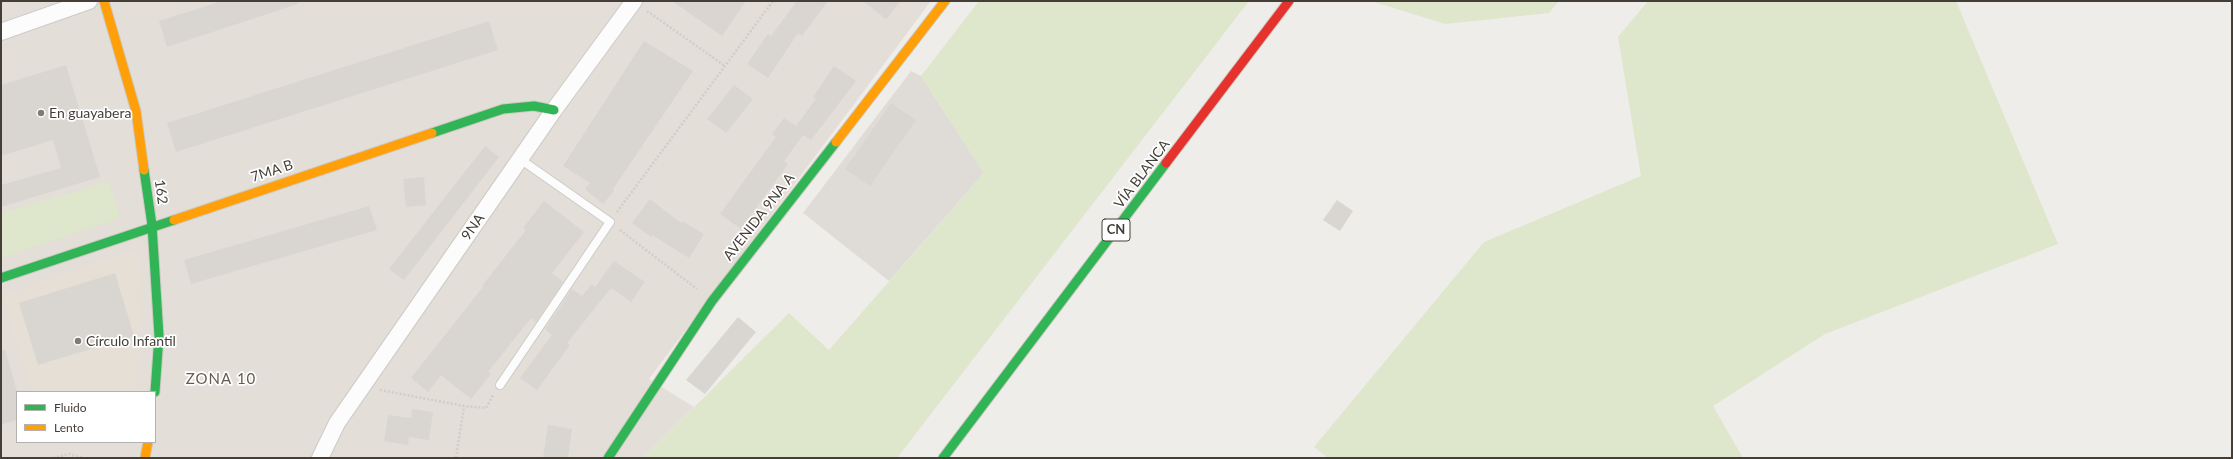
<!DOCTYPE html>
<html>
<head>
<meta charset="utf-8">
<style>
  body { margin:0 }
  #map { position:relative; width:2233px; height:459px; overflow:hidden; background:#efede9; font-family:Lato,sans-serif }
  canvas { display:block }
  .frame { position:absolute; inset:0; border:2px solid #443e37; pointer-events:none }
  .legend { position:absolute; left:16px; top:391px; width:140px; height:52px; box-sizing:border-box; background:#fff; border:1px solid #b4b2af; margin:0; padding:5px 7px; list-style:none; font-size:12px; color:#443e37 }
  .legend li { display:flex; align-items:center; gap:8px; height:20px }
  .legend b { width:20px; border:1px solid #b4b2af }
</style>
</head>
<body>
<div id="map">
<canvas width="2233" height="459"></canvas>
<div class="frame"></div>
<ul class="legend">
<li><b style="height:5px;background:#30b455"></b>Fluido</li>
<li><b style="height:5px;background:#ff9f0a"></b>Lento</li>
</ul>
</div>
<script>
const ctx = document.querySelector('canvas').getContext('2d');
ctx.lineJoin = 'round';
function fill(path, color) {
  ctx.fillStyle = color;
  ctx.fill(path, 'evenodd');
}
function shape(rows) {
  const path = new Path2D();
  for (const r of rows) {
    path.moveTo(r[0], r[1]);
    for (let i = 2; i < r.length; i += 2) path.lineTo(r[i], r[i + 1]);
  }
  return path;
}
function trace(path, color, width, dash) {
  ctx.strokeStyle = color;
  ctx.lineWidth = width;
  ctx.lineCap = dash ? 'butt' : 'round';
  ctx.setLineDash(dash || []);
  ctx.stroke(path);
}
function label(font, color, halo, rows, align = 'center') {
  ctx.font = font + ' Lato,sans-serif';
  ctx.lineWidth = 3.5;
  ctx.setLineDash([]);
  ctx.textBaseline = 'middle';
  ctx.strokeStyle = halo;
  ctx.fillStyle = color;
  for (const [text, x, y, turn = 0] of rows) {
    ctx.save();
    ctx.translate(x, y);
    ctx.rotate((+turn || 0) * Math.PI / 180);
    ctx.textAlign = isNaN(turn) ? turn : align;
    if (halo) ctx.strokeText(text, 0, 0);
    ctx.fillText(text, 0, 0);
    ctx.restore();
  }
}
fill(shape([
  [1,1,931,1,649,379,694,407,643,458,1,458],
  [17,392,155,392,155,442,17,442]
]), '#e3ded8');
fill(shape([
  [911,71,921,76,984,173,889,281,803,213]
]), '#dfdcd8');
fill(shape([
  [138,248,143,294,136,387,116,392,33,392,2,296]
]), '#e5dfd6');
fill(shape([
  [979,1,1249,1,897,458,643,458,789,313,829,350,984,173,921,76],
  [1371,1,1559,1,1549,13,1445,24],
  [1648,1,1956,1,2058,244,1825,334,1713,406,1743,458,1328,458,1314,447,1484,242,1641,176,1618,37],
  [109,182,120,218,1,258,1,213]
]), '#dee6cc');
fill(shape([
  [222,1,298,1,298,4,167,47,159,21],
  [672,1,746,1,722,36],
  [797,1,828,1,802,36,798,33,768,78,747,64,768,34,771,36],
  [863,1,901,1,886,19],
  [489,21,498,50,176,152,167,123],
  [644,41,693,71,613,189,614,191,603,204,585,189,590,183,563,166],
  [66,65,100,177,1,207,1,185,61,168,53,140,1,156,1,85],
  [834,66,856,81,811,140,803,135,784,161,788,164,741,229,720,214,776,137,772,134,784,118,796,126,816,99,813,97],
  [734,85,753,99,726,133,707,119],
  [891,103,916,120,870,186,845,169],
  [485,146,499,157,404,280,389,269],
  [424,177,426,205,406,207,403,179],
  [650,199,681,223,682,221,704,234,689,258,652,235,651,237,632,223],
  [1337,200,1353,211,1340,231,1323,220],
  [544,201,584,232,552,273,563,282,536,322,531,318,488,372,491,374,471,399,441,375,428,392,411,378,483,287,482,286,526,230,523,228],
  [369,206,377,230,191,284,184,260],
  [614,261,645,282,631,302,611,288,567,343,570,345,537,390,520,378,552,335,545,329,572,289,582,296,592,284,595,287],
  [115,273,134,336,38,365,19,303],
  [738,317,756,332,705,394,686,380],
  [1,350,5,350,17,391,17,420,1,425],
  [412,409,433,412,429,440,409,437,408,445,384,441,388,415,411,418],
  [548,425,572,429,568,458,543,458]
]), '#d9d6d2');
const lane = shape([
  [500,385,610,222,520,159]
]);
const street = shape([
  [1,32,89,1],
  [320,458,337,423,554,110,634,1]
]);
const fast = shape([
  [432,133,503,109,534,106,554,110],
  [144,170,152,225,159,336,155,392],
  [1,278,174,220],
  [608,458,712,301,836,142],
  [943,458,1166,163]
]);
const slow = shape([
  [104,1,136,111,144,170],
  [836,142,945,1],
  [174,220,432,133],
  [145,458,148,442]
]);
const jam = shape([
  [1166,163,1289,1]
]);
trace(lane, '#cdcbc7', 10);
trace(street, '#cdcbc7', 18);
trace(fast, '#cdc9c1', 11);
trace(slow, '#cdc9c1', 11);
trace(jam, '#cdc9c1', 11);
trace(shape([
  [647,11,725,66],
  [617,212,773,1],
  [620,230,697,289],
  [380,390,464,406,486,408,493,395],
  [53,458,69,454,83,458],
  [456,458,464,406]
]), '#d0cdcb', 2.5, [2, 2]);
trace(lane, '#fdfcfc', 8);
trace(street, '#fdfcfc', 16);
trace(fast, '#30b455', 9);
trace(slow, '#ff9f0a', 9);
trace(jam, '#e5322d', 9);
for (const [x, y, r, color] of [
  [41,113,4,"#807b75"],
  [78,341,4,"#807b75"]
]) {
  const dot = new Path2D();
  dot.arc(x, y, r, 0, 2 * Math.PI);
  ctx.fillStyle = color;
  ctx.fill(dot);
  trace(dot, '#fff', 1.5);
}
for (const [x, y, w] of [
  [1116,230,28]
]) {
  const box = new Path2D();
  box.roundRect(x - w / 2, y - 11, w, 22, 3);
  ctx.fillStyle = '#fff';
  ctx.fill(box);
  trace(box, '#443e37', 1);
}
label('bold 13px', '#443e37', null, [
  ["CN",1116,230]
]);
label('14px', '#443e37', '#fff', [
  ["En guayabera",49,113],
  ["Círculo Infantil",86,341]
], 'left');
label('14px', '#443e37', '#fff', [
  ["7MA B",272,171,-18],
  ["VÍA BLANCA",1142,174,-53],
  ["162",161,192,82],
  ["AVENIDA 9NA A",759,217,-52],
  ["9NA",473,227,-55]
]);
ctx.letterSpacing = '1px';
label('15px', '#655b50', '#fff', [
  ["ZONA 10",221,379]
]);
ctx.letterSpacing = '0px';
</script>
</body>
</html>
